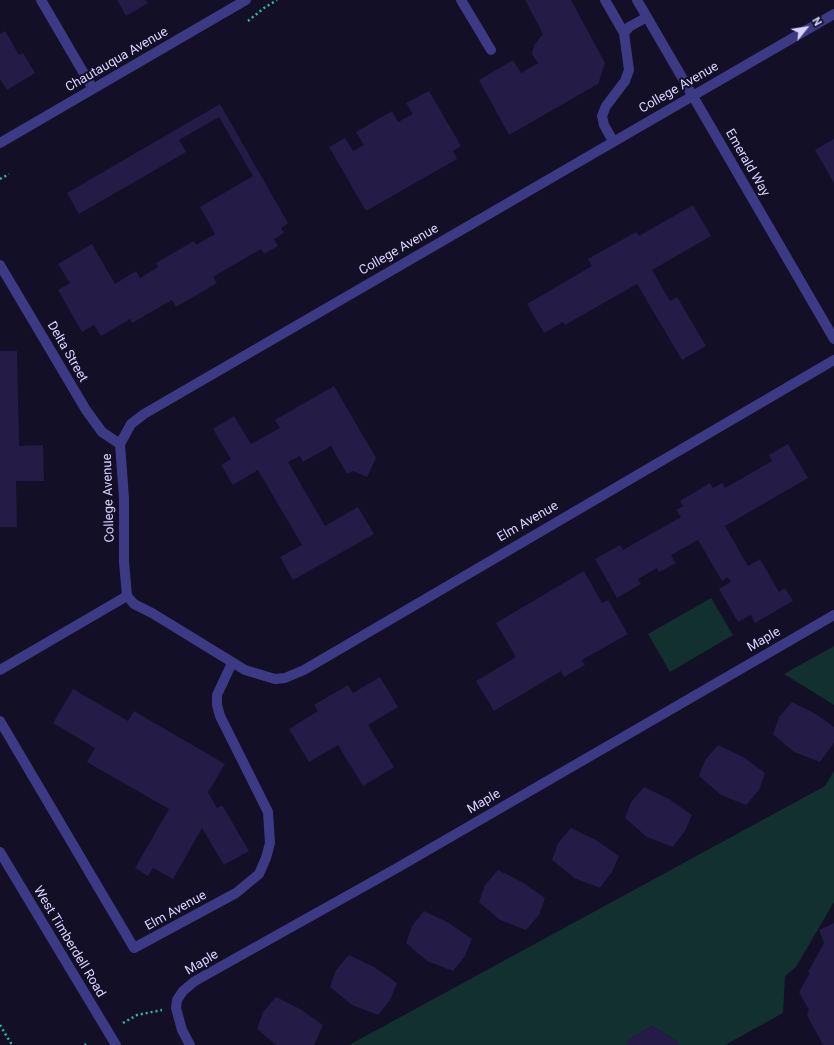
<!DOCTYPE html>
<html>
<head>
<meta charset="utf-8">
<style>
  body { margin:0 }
  #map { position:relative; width:834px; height:1045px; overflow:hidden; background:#130f26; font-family:Roboto,sans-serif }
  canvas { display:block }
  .north { position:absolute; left:786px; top:8px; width:40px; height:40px; -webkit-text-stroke:3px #130f26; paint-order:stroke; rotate:60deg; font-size:11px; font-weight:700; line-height:16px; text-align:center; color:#d9d4ff }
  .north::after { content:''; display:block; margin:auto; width:14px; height:18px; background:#d9d4ff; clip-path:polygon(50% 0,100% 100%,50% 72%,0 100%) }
</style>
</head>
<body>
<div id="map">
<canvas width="834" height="1045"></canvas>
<div class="north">N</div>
</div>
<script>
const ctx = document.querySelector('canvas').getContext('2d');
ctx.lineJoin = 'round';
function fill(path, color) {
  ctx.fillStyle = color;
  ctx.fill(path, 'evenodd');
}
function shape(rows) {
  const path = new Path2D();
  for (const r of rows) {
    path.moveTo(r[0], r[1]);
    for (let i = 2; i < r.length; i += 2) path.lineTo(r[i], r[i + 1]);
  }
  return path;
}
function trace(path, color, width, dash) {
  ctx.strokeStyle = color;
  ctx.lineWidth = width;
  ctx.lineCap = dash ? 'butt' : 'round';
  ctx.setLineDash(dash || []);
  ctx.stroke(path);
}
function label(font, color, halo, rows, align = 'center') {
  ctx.font = font + ' Roboto,sans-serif';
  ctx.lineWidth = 4;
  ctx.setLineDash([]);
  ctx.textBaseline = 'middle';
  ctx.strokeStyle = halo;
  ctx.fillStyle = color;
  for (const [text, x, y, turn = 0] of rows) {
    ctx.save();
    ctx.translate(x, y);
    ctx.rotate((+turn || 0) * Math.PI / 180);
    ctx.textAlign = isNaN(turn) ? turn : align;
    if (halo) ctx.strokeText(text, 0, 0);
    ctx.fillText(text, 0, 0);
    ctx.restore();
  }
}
fill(shape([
  [711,598,733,635,670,672,648,634],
  [834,646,834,705,784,674],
  [834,771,834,902,796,967,785,976,783,1013,725,1045,679,1045,677,1041,652,1026,628,1040,627,1045,349,1045,825,786]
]), '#12302f');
fill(shape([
  [117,0,146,0,148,3,126,16],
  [525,0,571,0,605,63,598,84,509,135,479,80,513,60,521,73,538,63,532,54,534,45,543,34],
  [5,31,19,55,23,53,35,73,7,90,0,79,0,34],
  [429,91,461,146,453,151,457,159,366,211,329,147,345,138,353,151,364,145,356,132,392,111,398,122,413,114,406,103],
  [220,104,288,223,281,228,284,233,274,239,278,246,264,254,261,249,213,277,217,283,176,307,172,300,132,323,130,319,101,336,94,325,82,332,58,290,70,283,58,264,92,244,115,284,136,271,140,278,158,267,156,263,194,241,196,245,215,234,200,207,253,176,219,117,179,140,186,152,79,214,67,193],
  [834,139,834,183,815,150],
  [693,205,711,236,652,270,670,301,677,297,706,346,682,360,637,284,565,325,563,322,544,333,527,304,592,266,588,259,636,232,639,236],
  [0,351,17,351,19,446,43,445,44,481,16,481,17,527,0,527],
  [334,386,376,458,367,477,353,471,347,474,331,446,303,462,300,456,288,462,325,526,358,507,374,534,293,580,280,557,302,545,258,470,233,485,221,465,231,459,213,429,234,416,251,444,280,428,275,420],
  [788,444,808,478,725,526,748,566,760,559,779,592,785,588,793,601,755,623,751,615,738,622,719,589,731,582,728,577,722,581,698,540,671,555,676,563,659,572,657,568,638,579,641,584,617,598,595,559,620,545,623,550,681,517,676,510,683,506,680,501,710,483,713,488,722,483,725,488,772,461,769,455],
  [584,571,602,603,608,600,628,634,582,660,585,665,564,677,561,671,494,711,476,681,516,657,496,623],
  [380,677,398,707,368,725,394,767,363,786,338,745,309,762,289,729,318,711,314,705,348,685,353,693],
  [73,689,128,721,134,711,225,764,208,792,217,808,222,805,249,851,224,865,202,828,173,879,153,868,148,876,135,868,169,809,87,762,95,748,53,723],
  [792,702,816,714,834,727,834,743,820,762,794,752,773,734,779,717],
  [718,745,743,757,765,773,759,790,746,805,721,795,699,776,705,760],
  [644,787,669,799,692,815,685,831,673,847,647,837,625,818,631,802],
  [571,828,596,840,619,856,612,872,600,888,574,878,552,860,558,843],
  [498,870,522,882,545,898,539,915,526,930,500,920,479,902,485,885],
  [424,911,449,923,472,939,465,956,453,971,427,961,406,943,412,926],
  [834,923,834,1045,823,1045,808,1017,807,1013,809,1010,799,992,810,973,808,972,824,943,819,930],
  [349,955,374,967,397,983,390,1000,378,1015,352,1005,330,987,336,970],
  [276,997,300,1009,323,1025,314,1045,276,1045,257,1029,263,1012],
  [652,1026,677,1041,679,1045,627,1045,627,1040]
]), '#241b47');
trace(shape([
  [248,21,264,8,277,0],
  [0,179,9,174],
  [123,1023,137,1015,162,1010],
  [0,1025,12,1045],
  [85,1045,86,1044]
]), '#2fb8b0', 2.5, [2, 3]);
trace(shape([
  [41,0,93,89],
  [461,0,491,50],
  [605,0,624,33],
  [637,0,834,339],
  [613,141,604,125,602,116,606,106,625,81,629,70,624,33,629,27,647,17],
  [0,143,246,0],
  [0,265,86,410,102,432,120,444],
  [127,596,124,562,124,498,120,444,131,424,144,414,834,14],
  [0,670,127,596,134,604,152,613,245,670,275,679,285,678,304,670,834,360],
  [0,721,134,948,236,893,259,874,266,858,270,843,268,812,220,716,217,705,217,695,232,663],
  [0,852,116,1045],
  [190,1045,182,1030,176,1008,177,1000,183,991,195,981,397,868,834,615]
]), '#3d3a85', 10);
label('13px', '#d9d4ff', '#130f26', [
  ["Chautauqua Avenue",117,60,-30],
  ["College Avenue",679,88,-30],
  ["Emerald Way",747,163,60],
  ["College Avenue",399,250,-30],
  ["Delta Street",67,352,60],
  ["College Avenue",109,498,-92],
  ["Elm Avenue",528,522,-30],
  ["Maple",764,640,-30],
  ["Maple",484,802,-30],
  ["Elm Avenue",176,911,-29],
  ["West Timberdell Road",69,942,59],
  ["Maple",202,963,-31]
]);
</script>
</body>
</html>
